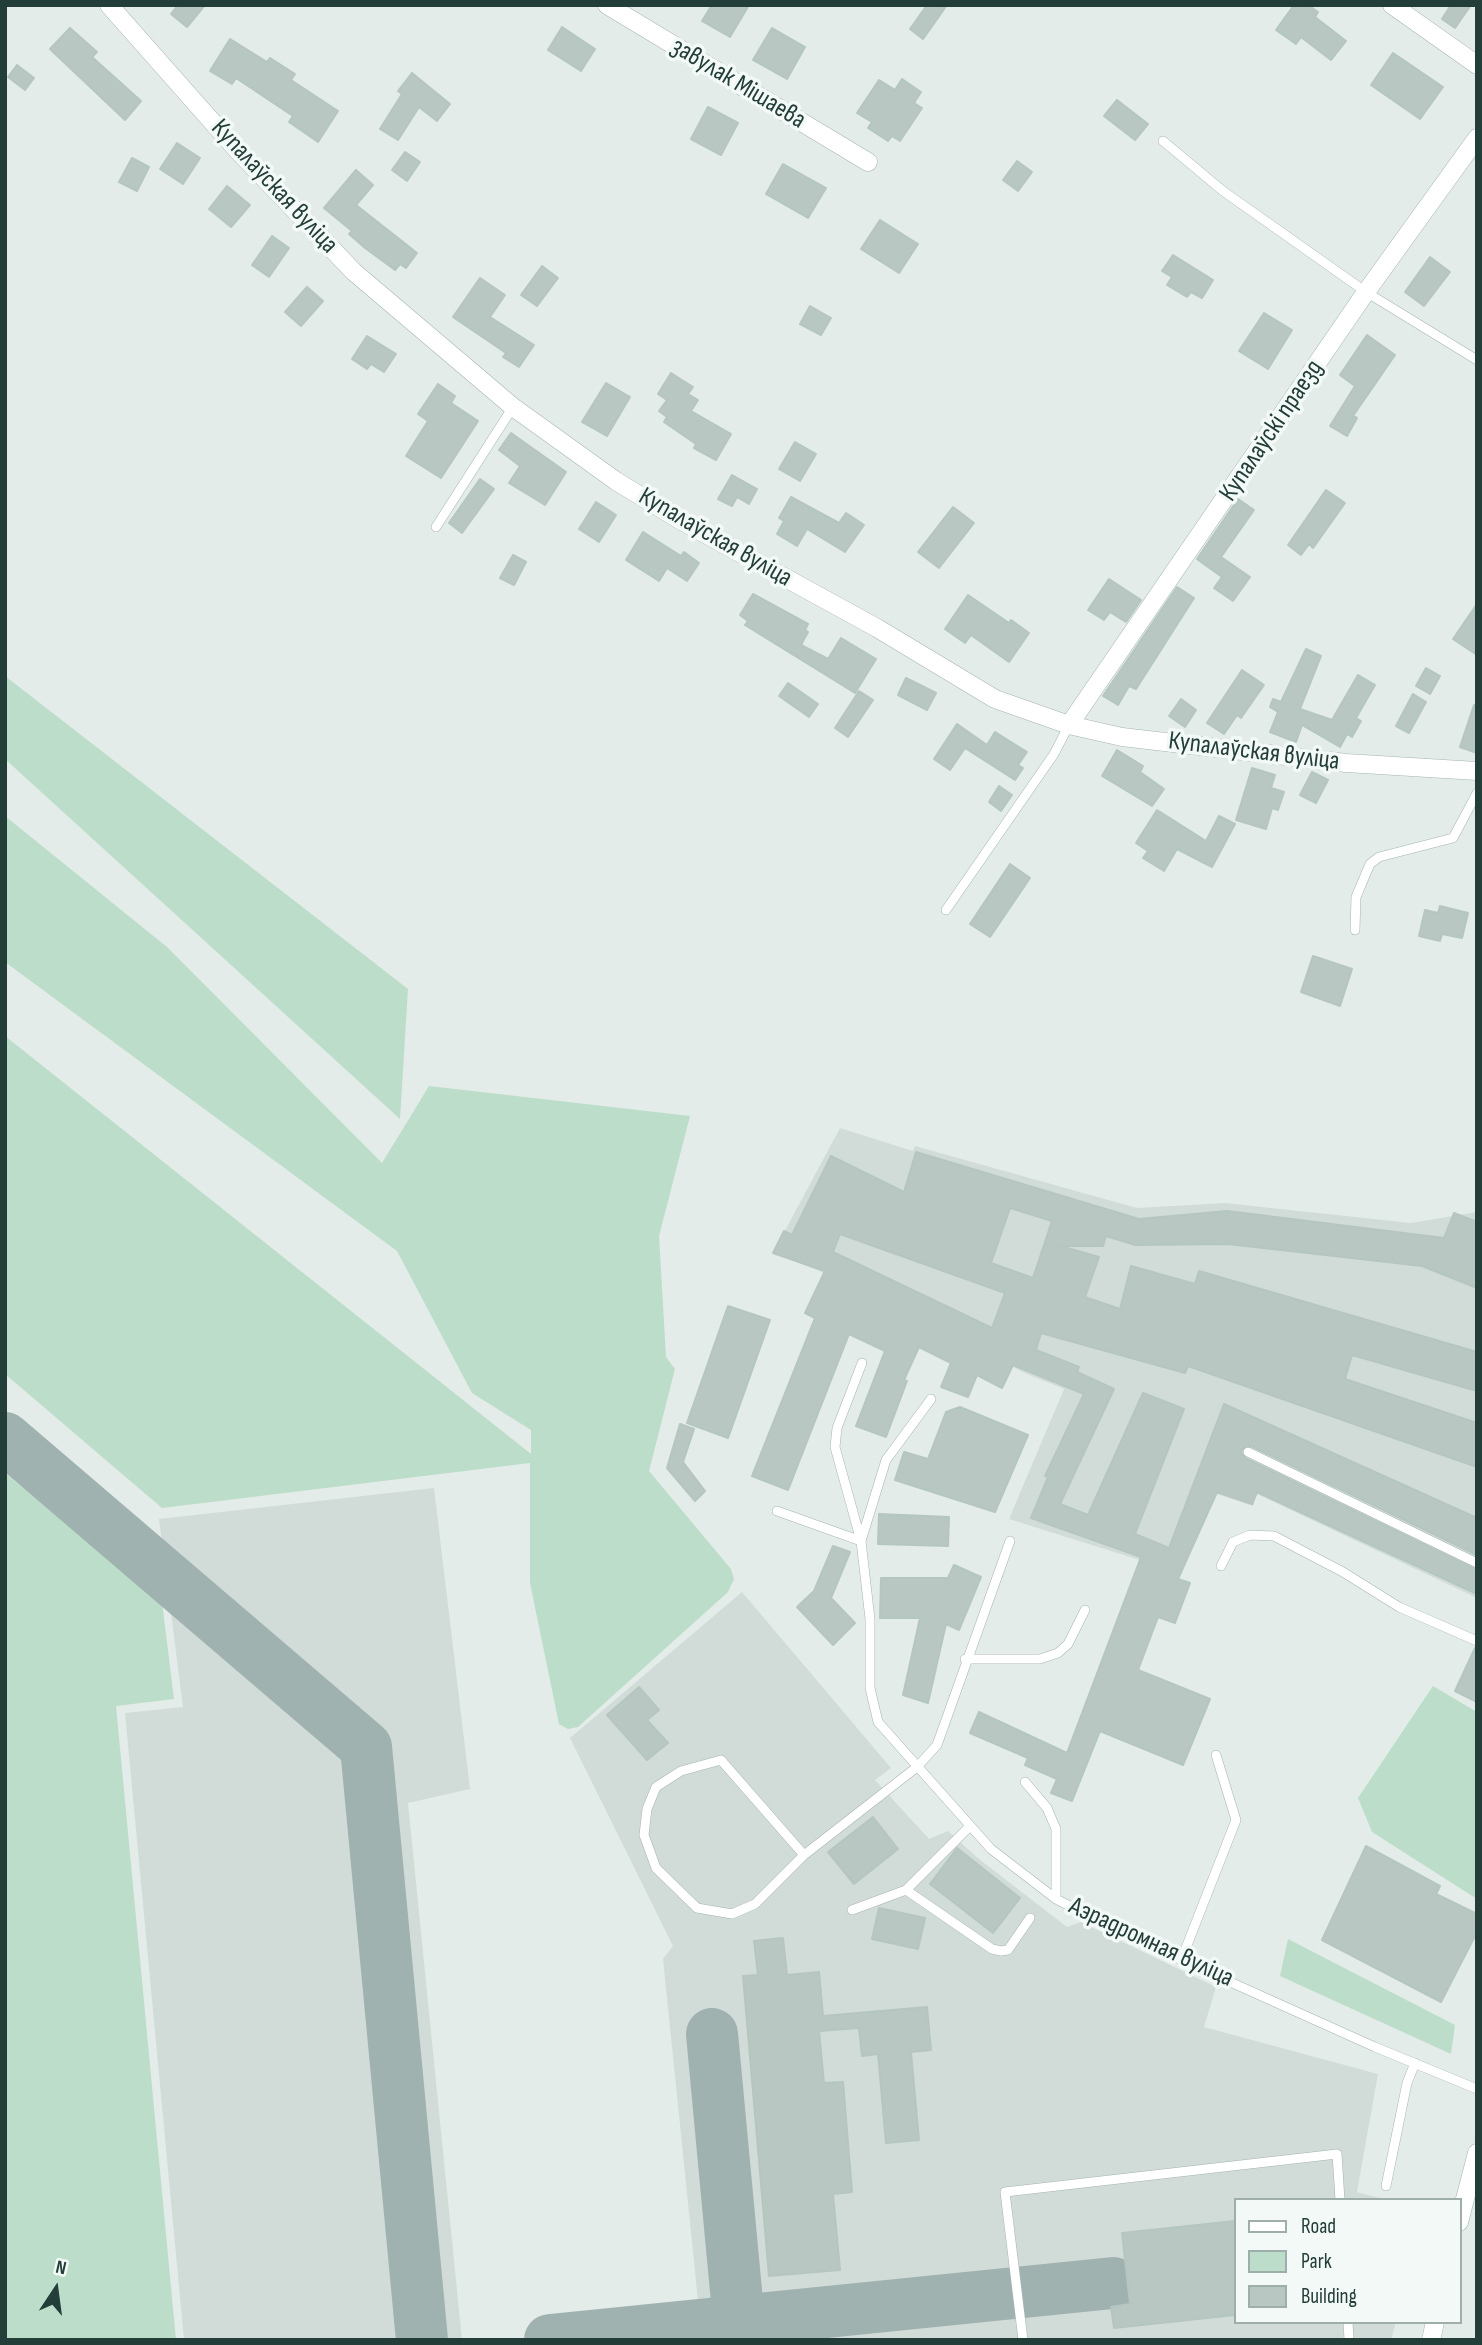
<!DOCTYPE html>
<html>
<head>
<meta charset="utf-8">
<style>
  body { margin:0 }
  #map { position:relative; width:1482px; height:2345px; overflow:hidden; background:#e3ece9; font-family:"Sofia Sans Condensed",sans-serif }
  canvas { display:block }
  .frame { position:absolute; inset:0; border:7px solid #233d39; pointer-events:none }
  .legend { position:absolute; left:1234px; top:2198px; width:228px; height:126px; box-sizing:border-box; background:#f3f9f7; border:2px solid #a0aeab; margin:0; padding:9px 12px; list-style:none; font-size:21px; color:#233d39 }
  .legend li { display:flex; align-items:center; gap:14px; height:35px }
  .legend b { width:35px; border:2px solid #a0aeab }
  .north { position:absolute; left:21px; top:2254px; width:70px; height:70px; -webkit-text-stroke:5px #f3f9f7; paint-order:stroke; rotate:13deg; font-size:19px; font-weight:700; line-height:28px; text-align:center; color:#233d39 }
  .north::after { content:''; display:block; margin:auto; width:24px; height:32px; background:#233d39; clip-path:polygon(50% 0,100% 100%,50% 72%,0 100%) }
</style>
</head>
<body>
<div id="map">
<canvas width="1482" height="2345"></canvas>
<div class="frame"></div>
<ul class="legend">
<li><b style="height:9px;background:#fff"></b>Road</li>
<li><b style="height:19px;background:#bcddc9"></b>Park</li>
<li><b style="height:19px;background:#b8c7c2"></b>Building</li>
</ul>
<div class="north">N</div>
</div>
<script>
const ctx = document.querySelector('canvas').getContext('2d');
ctx.lineJoin = 'round';
function fill(path, color) {
  ctx.fillStyle = color;
  ctx.fill(path, 'evenodd');
}
function shape(rows) {
  const path = new Path2D();
  for (const r of rows) {
    path.moveTo(r[0], r[1]);
    for (let i = 2; i < r.length; i += 2) path.lineTo(r[i], r[i + 1]);
  }
  return path;
}
function trace(path, color, width, dash) {
  ctx.strokeStyle = color;
  ctx.lineWidth = width;
  ctx.lineCap = dash ? 'butt' : 'round';
  ctx.setLineDash(dash || []);
  ctx.stroke(path);
}
function label(font, color, halo, rows, align = 'center') {
  ctx.font = font + ' "Sofia Sans Condensed",sans-serif';
  ctx.lineWidth = 7;
  ctx.setLineDash([]);
  ctx.textBaseline = 'middle';
  ctx.strokeStyle = halo;
  ctx.fillStyle = color;
  for (const [text, x, y, turn = 0] of rows) {
    ctx.save();
    ctx.translate(x, y);
    ctx.rotate((+turn || 0) * Math.PI / 180);
    ctx.textAlign = isNaN(turn) ? turn : align;
    if (halo) ctx.strokeText(text, 0, 0);
    ctx.fillText(text, 0, 0);
    ctx.restore();
  }
}
fill(shape([
  [840,1128,913,1151,915,1146,1137,1208,1225,1203,1411,1223,1477,1212,1477,1598,1257,1494,1253,1506,1217,1494,1181,1573,1009,1519,1064,1389,1027,1374,817,1270,773,1253],
  [434,1488,470,1789,408,1803,462,2340,184,2340,125,1713,183,1707,159,1519],
  [742,1592,891,1768,875,1780,929,1839,948,1831,979,1859,1067,1927,1081,1922,1216,1987,1204,2027,1378,2074,1357,2192,1387,2200,1235,2200,1235,2322,1396,2322,1391,2340,702,2340,663,1959,673,1946,570,1738]
]), '#d1dcd8');
fill(shape([
  [5,676,408,989,400,1119,5,759],
  [5,816,167,947,382,1163,429,1086,690,1116,659,1236,666,1357,675,1369,649,1471,731,1569,734,1579,728,1592,578,1727,568,1729,559,1724,530,1583,530,1463,162,1508,5,1374,5,1036,531,1454,531,1430,472,1393,397,1251,5,962],
  [5,1473,162,1602,174,1699,116,1706,176,2340,5,2340],
  [1433,1686,1477,1712,1477,1899,1372,1832,1358,1798],
  [1288,1939,1455,2025,1451,2054,1280,1976]
]), '#bcddc9');
trace(shape([
  [5,1438,366,1747,422,2340],
  [712,2034,739,2323],
  [550,2340,1113,2283]
]), '#a0b2af', 52);
const building = shape([
  [178,5,205,5,187,27,171,14,178,5],
  [712,5,749,5,730,37,702,21,712,5],
  [927,5,947,5,923,39,910,29,927,5],
  [1294,5,1308,5,1318,12,1315,17,1346,41,1331,60,1301,37,1296,44,1276,30,1294,5],
  [1451,5,1471,5,1455,28,1442,19,1451,5],
  [562,27,595,49,581,71,548,50,562,27],
  [70,28,97,52,92,57,141,101,125,120,50,49,70,28],
  [772,28,805,47,787,79,753,60,772,28],
  [230,39,267,62,270,58,295,74,291,80,338,111,318,142,289,122,293,116,236,78,232,84,210,71,230,39],
  [1393,53,1443,87,1420,119,1371,85,1393,53],
  [17,65,34,78,25,90,8,77,17,65],
  [412,73,450,104,437,121,419,107,398,140,380,129,402,94,398,91,412,73],
  [902,79,921,92,914,103,922,108,900,141,892,136,888,141,868,128,872,122,857,113,879,80,895,90,902,79],
  [1117,100,1148,124,1135,140,1104,116,1117,100],
  [708,107,738,123,721,155,691,139,708,107],
  [177,143,200,158,183,184,160,169,177,143],
  [405,152,420,162,407,181,392,170,405,152],
  [132,158,149,167,137,191,119,182,132,158],
  [1017,161,1032,172,1018,191,1003,180,1017,161],
  [783,164,826,188,808,218,766,194,783,164],
  [356,170,373,185,356,205,417,253,406,268,400,264,395,270,365,248,349,234,352,231,324,208,356,170],
  [227,186,250,205,231,227,209,209,227,186],
  [880,220,918,244,899,273,861,249,880,220],
  [272,236,289,248,269,277,252,265,272,236],
  [1173,255,1213,280,1202,298,1191,292,1187,297,1167,285,1172,277,1162,271,1173,255],
  [1430,257,1450,272,1424,306,1405,292,1430,257],
  [542,266,558,278,537,306,521,295,542,266],
  [480,278,505,295,490,317,534,345,519,367,503,357,506,353,453,317,480,278],
  [307,287,323,301,301,326,285,312,307,287],
  [810,306,831,318,821,335,800,324,810,306],
  [1264,313,1292,330,1268,369,1239,351,1264,313],
  [1367,335,1395,355,1353,416,1357,418,1347,436,1330,426,1355,386,1340,375,1367,335],
  [367,336,396,354,384,372,371,364,367,369,352,359,367,336],
  [671,373,693,387,688,394,698,400,691,411,731,434,716,460,694,448,696,444,664,422,667,417,659,411,667,400,658,394,671,373],
  [606,383,630,397,607,436,582,422,606,383],
  [438,384,455,396,451,403,478,421,441,478,406,456,428,421,418,414,438,384],
  [511,433,566,472,545,505,509,483,520,466,499,450,511,433],
  [795,442,816,454,800,481,779,469,795,442],
  [732,475,757,489,749,504,737,497,732,506,718,499,732,475],
  [480,479,494,489,462,533,449,523,480,479],
  [1326,490,1345,503,1313,548,1309,544,1301,555,1288,545,1326,490],
  [791,497,839,523,846,513,864,525,845,552,807,529,797,546,777,534,784,521,779,518,791,497],
  [1238,499,1254,510,1221,557,1250,577,1233,601,1214,588,1222,577,1197,559,1238,499],
  [596,502,616,515,599,542,579,529,596,502],
  [953,507,974,523,939,568,918,552,953,507],
  [643,532,681,556,684,552,699,563,687,581,667,568,659,581,626,560,643,532],
  [513,555,526,562,514,585,500,578,513,555],
  [1109,579,1141,600,1126,622,1110,612,1104,620,1088,610,1109,579],
  [1177,587,1194,598,1136,689,1129,686,1118,705,1103,696,1177,587],
  [753,594,808,624,805,630,808,632,801,645,828,659,841,638,876,659,855,693,745,625,748,621,740,615,753,594],
  [968,595,1009,623,1011,620,1029,633,1009,662,971,635,965,643,945,629,968,595],
  [1477,604,1477,655,1453,639,1477,604],
  [1306,649,1321,656,1300,709,1332,720,1358,675,1375,685,1356,718,1361,721,1352,737,1347,734,1340,747,1302,725,1296,742,1270,732,1278,712,1270,707,1273,699,1281,702,1306,649],
  [1426,668,1440,676,1430,694,1416,686,1426,668],
  [1242,670,1264,685,1241,718,1237,715,1224,734,1207,723,1242,670],
  [906,678,936,693,927,710,898,695,906,678],
  [788,683,818,704,809,717,779,696,788,683],
  [859,691,873,700,848,737,835,728,859,691],
  [1413,694,1426,702,1409,733,1396,726,1413,694],
  [1181,699,1196,710,1185,727,1169,716,1181,699],
  [1474,705,1477,706,1477,753,1460,747,1474,705],
  [957,724,987,745,995,732,1027,752,1018,765,1023,768,1015,780,965,748,950,770,934,759,957,724],
  [1117,750,1143,766,1140,772,1164,789,1152,806,1102,776,1117,750],
  [1252,768,1275,775,1271,788,1284,792,1278,810,1272,808,1266,829,1236,820,1252,768],
  [1312,772,1328,780,1316,803,1300,795,1312,772],
  [999,786,1012,795,1001,811,989,802,999,786],
  [1157,810,1206,841,1219,816,1235,824,1212,867,1177,849,1164,871,1143,858,1148,851,1136,843,1157,810],
  [1010,864,1030,878,990,937,970,924,1010,864],
  [1440,906,1468,913,1462,938,1442,934,1440,941,1419,936,1425,910,1438,913,1440,906],
  [1313,956,1352,969,1340,1006,1301,992,1313,956],
  [916,1152,1139,1219,1227,1211,1444,1238,1454,1213,1477,1222,1477,1288,1422,1266,1228,1244,1135,1245,1106,1236,1103,1246,1060,1246,1099,1257,1085,1297,1120,1309,1131,1266,1195,1284,1199,1271,1477,1352,1477,1391,1352,1355,1345,1379,1477,1423,1477,1467,1188,1366,1185,1373,1041,1333,1036,1350,1079,1367,1077,1372,1114,1389,1060,1504,1088,1515,1143,1393,1184,1409,1135,1534,1169,1548,1224,1404,1477,1518,1477,1555,1251,1446,1241,1450,1245,1458,1477,1570,1477,1594,1257,1492,1252,1504,1217,1492,1178,1579,1190,1583,1175,1623,1158,1617,1138,1670,1210,1699,1183,1765,1100,1731,1072,1801,1051,1793,1057,1779,1025,1765,1028,1758,970,1733,979,1712,1067,1753,1141,1557,1031,1518,1048,1477,1045,1476,1084,1394,1013,1365,1002,1388,977,1375,968,1397,941,1387,951,1363,919,1347,904,1380,907,1381,886,1437,856,1426,885,1351,849,1334,788,1490,752,1476,815,1318,805,1313,825,1271,773,1253,784,1231,792,1235,831,1156,904,1192,916,1152],
  [1010,1208,1052,1221,1033,1278,991,1263,1010,1208],
  [840,1234,1005,1293,992,1328,833,1252,840,1234],
  [728,1306,770,1320,728,1438,687,1423,728,1306],
  [960,1407,1028,1435,995,1512,895,1480,904,1452,928,1459,946,1412,960,1407],
  [680,1424,694,1429,683,1462,705,1491,695,1501,667,1468,680,1424],
  [879,1514,949,1517,948,1546,878,1544,879,1514],
  [833,1546,850,1552,831,1598,855,1623,833,1645,797,1607,814,1591,833,1546],
  [954,1565,981,1577,959,1630,946,1624,928,1703,903,1695,920,1618,880,1618,881,1578,948,1578,954,1565],
  [1475,1648,1477,1648,1477,1702,1455,1691,1475,1648],
  [639,1687,659,1710,647,1720,668,1743,647,1760,607,1715,639,1687],
  [873,1817,898,1849,854,1884,828,1852,873,1817],
  [1366,1846,1440,1886,1436,1894,1477,1914,1477,1932,1441,2002,1322,1940,1366,1846],
  [957,1848,1020,1898,993,1933,930,1884,957,1848],
  [879,1908,925,1918,918,1949,872,1939,879,1908],
  [783,1938,787,1975,819,1972,823,2016,927,2007,931,2050,911,2052,919,2140,886,2143,878,2054,862,2056,859,2028,819,2031,824,2083,843,2082,852,2192,833,2194,840,2270,769,2276,743,1976,758,1975,754,1941,783,1938],
  [1235,2221,1235,2315,1114,2328,1111,2307,1130,2304,1122,2233,1235,2221]
]);
fill(building, '#b8c7c2');
trace(building, '#b5c6c1', 2);
const service = shape([
  [1163,141,1223,191,1366,292,1477,360],
  [436,527,513,407],
  [946,910,1054,754,1069,725],
  [1355,930,1356,897,1370,864,1379,857,1453,838,1477,793],
  [862,1363,837,1428,835,1447,861,1541,870,1619,870,1688,878,1722,991,1849,1056,1899,1130,1937,1375,2047,1477,2089],
  [1248,1452,1477,1563],
  [777,1511,861,1541,886,1460,931,1399],
  [1221,1566,1233,1542,1250,1535,1274,1536,1343,1572,1399,1607,1477,1641],
  [965,1659,1040,1659,1058,1653,1068,1644,1085,1610],
  [1025,1782,1047,1808,1056,1829,1056,1899],
  [804,1855,755,1904,732,1914,697,1908,656,1868,644,1835,647,1809,656,1787,681,1771,721,1760,804,1855,917,1767,937,1745,1010,1541],
  [906,1890,992,1949,1001,1951,1008,1950,1030,1918],
  [852,1910,906,1890,970,1826],
  [1182,1958,1236,1820,1216,1755],
  [1386,2186,1407,2083,1415,2063],
  [1348,2322,1349,2340],
  [1023,2340,1005,2192,1337,2154,1340,2200]
]);
const minor = shape([
  [109,5,238,151,354,272,513,407,616,481,680,520,877,628,995,699,1069,725,1122,737,1346,763,1477,771],
  [607,5,868,162],
  [1392,5,1477,65],
  [1069,725,1366,292,1477,138],
  [1459,2222,1477,2153],
  [1431,2340,1435,2322]
]);
trace(service, '#a6b4b1', 10);
trace(minor, '#a6b4b1', 19);
trace(service, '#fff', 9);
trace(minor, '#fff', 18);
label('26px', '#233d39', '#f3f9f7', [
  ["завулак Мішаева",738,84,31],
  ["Купалаўская вуліца",274,187,47],
  ["Купалаўскі праезд",1272,431,-56],
  ["Купалаўская вуліца",715,538,30],
  ["Купалаўская вуліца",1254,752,7],
  ["Аэрадромная вуліца",1151,1943,25]
]);
</script>
</body>
</html>
